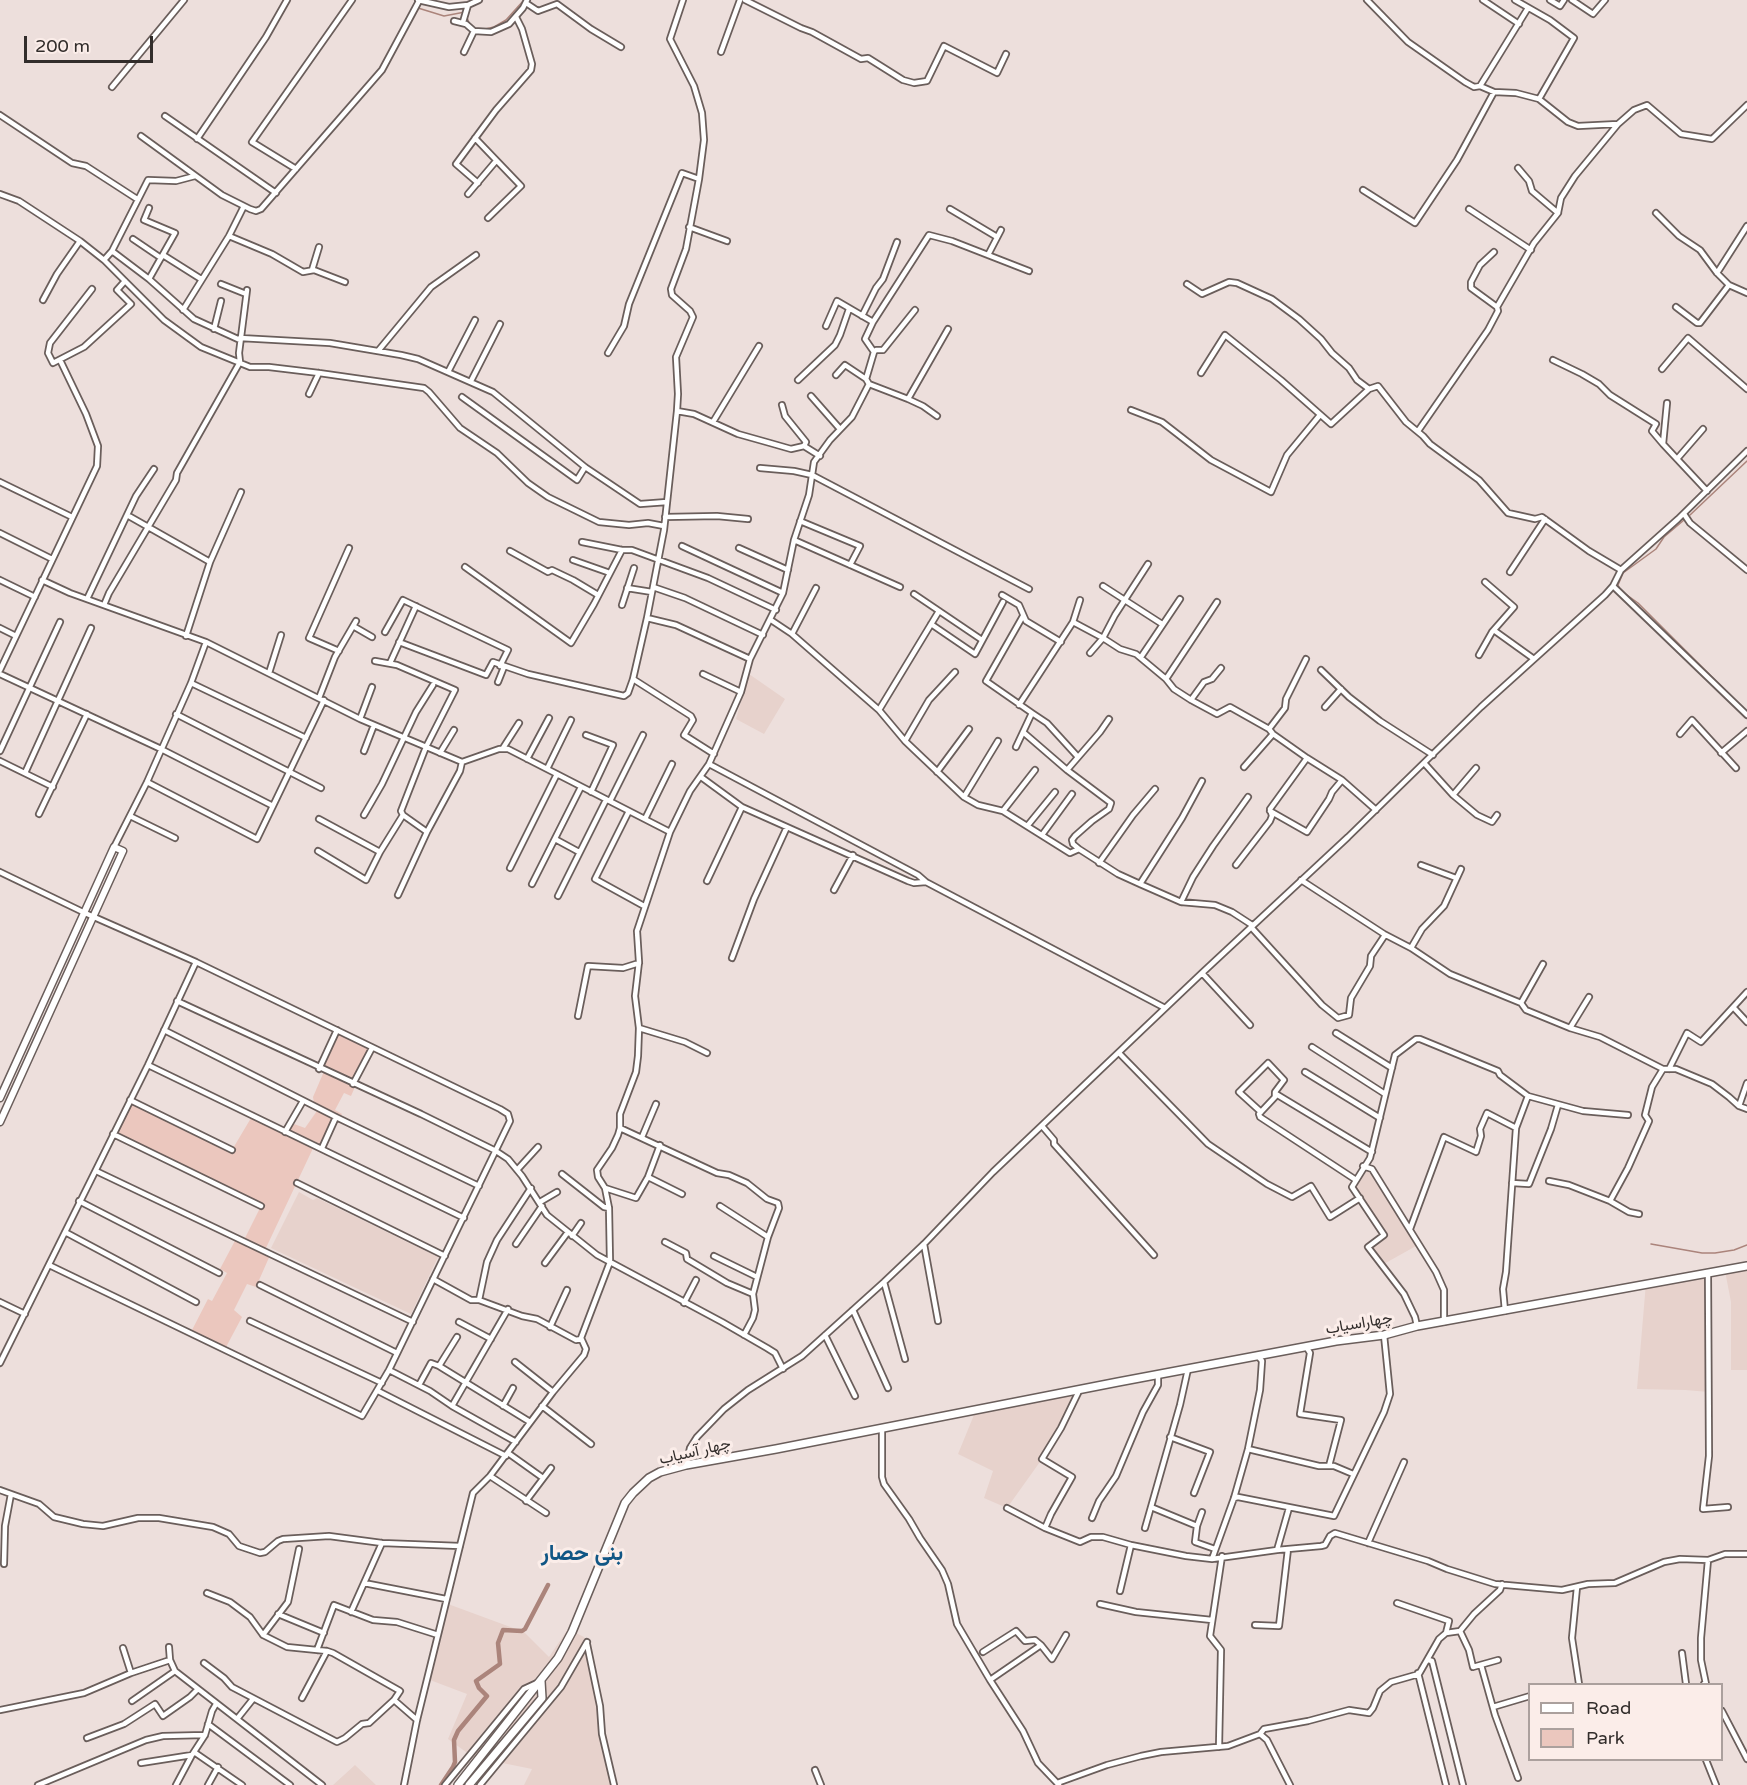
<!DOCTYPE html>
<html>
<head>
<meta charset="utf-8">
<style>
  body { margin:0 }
  #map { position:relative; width:1747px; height:1785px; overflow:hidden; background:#eddfdc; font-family:"Varela Round",sans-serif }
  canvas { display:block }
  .legend { position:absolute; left:1528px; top:1683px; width:195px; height:78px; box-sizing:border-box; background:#fbede9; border:2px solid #aba09d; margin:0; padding:8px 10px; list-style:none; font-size:18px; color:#322d2b }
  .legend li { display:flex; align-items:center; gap:12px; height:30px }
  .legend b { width:30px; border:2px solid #aba09d }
  .scale { position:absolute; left:24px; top:36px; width:129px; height:27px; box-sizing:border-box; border:3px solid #322d2b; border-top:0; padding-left:8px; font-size:18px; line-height:21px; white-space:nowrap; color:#322d2b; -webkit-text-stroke:4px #fbede9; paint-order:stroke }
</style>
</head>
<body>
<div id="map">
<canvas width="1747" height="1785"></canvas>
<ul class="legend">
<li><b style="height:8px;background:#fff"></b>Road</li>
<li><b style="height:16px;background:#ebc7be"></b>Park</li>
</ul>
<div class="scale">200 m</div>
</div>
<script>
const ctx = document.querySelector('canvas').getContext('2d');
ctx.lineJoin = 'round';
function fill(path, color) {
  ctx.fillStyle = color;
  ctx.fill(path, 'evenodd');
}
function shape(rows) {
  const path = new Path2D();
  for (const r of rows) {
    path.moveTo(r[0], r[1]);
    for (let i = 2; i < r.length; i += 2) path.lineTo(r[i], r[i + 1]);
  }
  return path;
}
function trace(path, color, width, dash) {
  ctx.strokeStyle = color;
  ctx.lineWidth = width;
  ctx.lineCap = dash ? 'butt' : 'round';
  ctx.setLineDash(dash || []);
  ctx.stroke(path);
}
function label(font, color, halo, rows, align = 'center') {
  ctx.font = font + ' "Varela Round",Vazirmatn,sans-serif';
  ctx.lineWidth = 6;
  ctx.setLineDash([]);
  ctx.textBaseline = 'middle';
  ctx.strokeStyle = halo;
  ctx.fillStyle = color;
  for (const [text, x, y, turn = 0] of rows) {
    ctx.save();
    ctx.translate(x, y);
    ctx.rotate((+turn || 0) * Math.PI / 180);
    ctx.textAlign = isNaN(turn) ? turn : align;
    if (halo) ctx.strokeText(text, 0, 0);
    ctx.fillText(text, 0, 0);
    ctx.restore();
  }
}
fill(shape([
  [749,674,785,699,764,734,736,719],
  [1369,1168,1416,1246,1382,1265,1371,1248,1385,1239,1363,1203,1352,1192],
  [299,1192,313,1200,317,1198,438,1257,411,1314,271,1248],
  [1747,1266,1747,1370,1731,1370,1731,1302,1725,1271],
  [1708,1274,1709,1392,1685,1390,1637,1389,1646,1283],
  [1078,1393,1042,1459,1007,1508,984,1498,993,1471,958,1454,976,1410],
  [448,1604,524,1632,549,1657,568,1629,584,1637,587,1642,600,1706,602,1734,614,1785,524,1785,532,1769,473,1757,448,1739,467,1694,430,1680],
  [355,1765,376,1785,333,1785]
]), '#e7d2cc');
fill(shape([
  [337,1030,372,1048,351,1096,344,1093,335,1110,342,1114,324,1147,315,1144,265,1250,271,1253,256,1287,247,1284,234,1310,242,1317,225,1349,191,1332,208,1299,212,1301,227,1273,220,1269,238,1235,245,1238,261,1206,113,1134,130,1100,232,1150,254,1113,289,1130,294,1124,305,1128,319,1108,314,1103,313,1097,325,1069,319,1065]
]), '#ebc7be');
trace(shape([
  [418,8,444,16,465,12,469,23],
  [485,29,494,27,506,20,524,0],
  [1690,515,1747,461],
  [1684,520,1664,537,1656,549,1623,573,1618,585,1620,590,1638,603,1747,712],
  [1651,1244,1702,1253,1715,1253,1734,1250,1747,1245]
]), '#ab847b', 1.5);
trace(shape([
  [441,1785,453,1767,455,1762,454,1740,458,1731,487,1696,479,1688,476,1681,500,1664,498,1643,503,1630,522,1631,525,1629,548,1585]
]), '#ab847b', 4.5);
const minor = shape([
  [418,0,449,7,468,5,479,0],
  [683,0,670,39,694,86,702,113,704,140,699,179,686,249,671,289,672,295,690,311,693,317,676,357,678,394,677,411,664,530,647,618,676,625,750,659],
  [745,0,801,28,812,32,861,59,868,58,903,80,914,83,927,81,944,46,997,73,1006,54],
  [1367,0,1408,42,1465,82,1474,87,1480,86,1494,92,1516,93,1539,99,1568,122,1578,126,1618,124,1634,110,1647,105,1681,134,1712,139,1747,105],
  [1483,0,1519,24],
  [1515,0,1550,20,1574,38,1539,99],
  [1550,0,1560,6,1564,0],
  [1572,0,1593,14,1605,0],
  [526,3,538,11,557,4,591,29,621,47],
  [454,21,466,24,474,31,491,32,509,24,523,8,527,0],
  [463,22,468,5],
  [464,52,474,31],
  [721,52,740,0],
  [1480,86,1528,8],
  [112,87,184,0],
  [0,115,72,163,86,166,137,199],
  [165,116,276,193],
  [141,136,222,195,250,209,256,211,261,209,382,70,419,1],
  [475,138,521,186,488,218],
  [197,139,266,37,287,0],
  [1518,168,1529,181,1532,191,1558,213],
  [296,169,252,142,352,0],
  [478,183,456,164,496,110,531,70,532,64,522,29,516,17],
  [1363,190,1415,223,1457,160,1494,92],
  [0,194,19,201,80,241,104,260,164,320,201,347,250,367,269,367,319,373,424,388,429,392,460,428,497,453,528,483,548,497,599,522,629,525,648,523,664,526],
  [468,194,496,161],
  [950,209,997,237],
  [1469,209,1531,250],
  [1656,213,1679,236,1700,250,1717,273,1729,285,1747,293],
  [689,227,727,241],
  [229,236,272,254,303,272,314,270,345,282],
  [133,239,161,258],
  [112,251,149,279,194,319,240,340],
  [1494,252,1480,265,1471,282,1471,288,1497,307],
  [163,255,201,279],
  [988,255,1001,230],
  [104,260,112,251,148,180,176,181,195,176],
  [312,270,319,247],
  [1717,273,1747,226],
  [149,279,175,233,144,220,149,208],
  [221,284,246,294],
  [1187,284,1202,294,1229,282,1237,283,1272,299,1299,319,1321,339,1332,353,1349,368,1357,380,1369,389,1378,386,1406,422,1423,436,1430,444,1479,480,1508,513,1535,519,1542,517,1589,551,1621,570],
  [92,289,50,343,48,353,53,363,84,347,131,304,117,290,125,281],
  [43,300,57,274,80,241],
  [1676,307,1697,323,1700,323,1729,285],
  [183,310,229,236,244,206],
  [862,316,876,288,883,279,897,242],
  [826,326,837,301,873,322],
  [214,329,221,301],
  [240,338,330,343,401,355,418,359,493,392,585,467,640,504,667,502],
  [378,351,431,287,476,255],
  [874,352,876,350,883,350,915,310],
  [608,353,624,326,629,304,682,173,699,179],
  [1553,360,1582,374,1599,384,1610,395,1656,424,1652,431,1663,444],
  [1662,369,1688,338,1747,389],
  [448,372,475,320],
  [1201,373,1225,335,1281,380,1331,424,1369,389],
  [836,375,845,365,866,379],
  [798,380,835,345,840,335,849,309],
  [471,381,500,324],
  [869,384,908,399,923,406,937,416],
  [309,394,319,373],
  [811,396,840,429],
  [462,397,577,480,585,467],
  [908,399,948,329],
  [1667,403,1663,444,1707,491],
  [782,405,785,416,806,442,804,446,820,456],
  [1131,410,1162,422,1211,460,1271,492,1287,455,1320,415],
  [677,411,694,414,738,434,770,443,791,449,804,446],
  [713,422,759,346],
  [1418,431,1488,330,1498,311,1497,307,1534,243,1558,213,1561,198,1575,176,1618,124],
  [1677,459,1703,429],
  [760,468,794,471,812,475,1029,589],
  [0,482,72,517],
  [1684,514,1690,523,1747,570],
  [127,515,210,562],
  [665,517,717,516,748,519],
  [800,521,860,546,850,565],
  [0,533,52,559],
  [794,540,900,587],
  [582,542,622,550,632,550,708,578,776,610],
  [682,546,783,593],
  [739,548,788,570],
  [510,551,548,572,552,570,573,580,598,595],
  [573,560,610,573],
  [465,567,571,643,594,604,622,550],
  [1510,572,1545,519],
  [0,580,35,597],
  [42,580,70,593,206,642,360,719,462,762,499,749,508,749,670,832],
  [1103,586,1162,624],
  [1613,586,1747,715],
  [653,587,685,598,763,635],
  [627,588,652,592],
  [914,594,982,640],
  [1002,595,1019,605,1026,621,1061,642],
  [87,599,136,496,154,469],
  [104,605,109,593,176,480,177,473,240,362,239,353,247,290],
  [622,605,634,568],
  [771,620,792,634,879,710,905,741,964,797,978,805,1003,811,1070,853,1079,849,1118,874,1140,884,1181,902,1215,905,1232,912,1252,925],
  [1073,622,1080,600],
  [931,624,975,654,1003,602],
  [353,626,372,637],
  [0,628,16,636],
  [1495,631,1534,659],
  [385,632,403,600,508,650,500,666],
  [792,634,816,588],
  [186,636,210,562,241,492],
  [399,642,486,675,493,662,528,674,624,696,628,693,633,679,647,618],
  [339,651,309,638,349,548],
  [1090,653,1103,638,1115,615,1148,564],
  [1479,655,1492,632,1514,607,1485,582],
  [1141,657,1180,599],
  [375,661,397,665,455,690,426,747],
  [390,663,416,606],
  [0,670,97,466,98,446,86,414,60,360],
  [1321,670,1349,697,1380,721,1433,755],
  [269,673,281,635],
  [0,674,161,749,273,806],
  [703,674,741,692],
  [633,679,691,716,693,720,684,735,714,754],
  [1166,679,1217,602],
  [498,682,504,667],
  [191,683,306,738],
  [319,698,335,657,356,621],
  [1191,700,1204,682,1212,679,1221,668],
  [1019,705,1073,622,1103,638,1120,649,1136,654,1166,679,1174,689,1191,700,1217,714,1230,707,1269,729,1273,734,1307,758,1342,780,1376,810],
  [1325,707,1341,689],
  [879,710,939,611],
  [1032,713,1047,723,1078,757],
  [176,714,321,788],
  [360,719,372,687],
  [1269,729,1285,708,1286,699,1306,659],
  [1023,732,1067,770,1111,803,1109,809,1092,821,1075,836,1072,840,1073,844,1079,849],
  [1680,734,1692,720,1736,768],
  [586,735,613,745,591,792],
  [905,741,929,700,955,672],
  [1016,747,1032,713,986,681,1023,616],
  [503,748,519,723],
  [0,751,60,622],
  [364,751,374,725],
  [440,753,454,730],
  [1721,753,1747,731],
  [527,759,549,718],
  [0,761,53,787],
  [709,764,918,875,926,882,1165,1008],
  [1425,764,1453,795,1477,815,1492,822,1497,815],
  [1244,767,1273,734],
  [547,769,571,720],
  [1067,770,1100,732,1109,719],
  [937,772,969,729],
  [25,773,91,628],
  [701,777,742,807,908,881,914,883,926,882],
  [147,782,257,839,324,700],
  [1453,795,1476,768],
  [964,797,998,741],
  [610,801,643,735],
  [629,811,595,879,644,906],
  [1003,811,1035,770],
  [1270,811,1307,832,1329,799,1332,792,1342,780],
  [39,814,87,714],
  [364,815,382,784,416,712,433,685],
  [403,815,427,832],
  [130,816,175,838],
  [319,819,380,852],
  [645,819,672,764],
  [1028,825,1055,792],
  [1042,835,1072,794],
  [555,839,579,852],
  [114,847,147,782,191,683,206,642],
  [318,851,366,880,380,852,403,815,401,811,426,747],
  [1099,863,1133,815,1155,789],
  [1236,865,1270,821,1272,816,1270,809,1307,758],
  [1421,865,1456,878],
  [510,868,557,774],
  [0,872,85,913,196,962,500,1109,508,1114,510,1121,389,1370,362,1416,49,1265],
  [1301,880,1384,934,1411,948,1450,974,1521,1003,1526,1010,1570,1028,1600,1037,1663,1069,1676,1069,1712,1084,1729,1097,1739,1106,1747,1109],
  [707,881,742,807],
  [532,884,581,787],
  [1140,884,1182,818,1202,781],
  [834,890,853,855],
  [398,895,427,832,460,771,462,762],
  [558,896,606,800],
  [1181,902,1193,877,1213,846,1248,797],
  [1251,927,1322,1005,1338,1018,1349,1015,1351,998,1370,966,1371,956,1385,935],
  [1411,948,1422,929,1444,906,1461,869],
  [732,958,754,899,787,827],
  [1202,973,1250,1025],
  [177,1001,421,1114,496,1151,508,1159,522,1176,547,1215,597,1255,722,1322,767,1348,775,1353,783,1369],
  [1521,1003,1543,964],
  [1734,1008,1747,1022],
  [578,1016,588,966,623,968,639,963],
  [639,1028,685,1042,707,1053],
  [1570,1028,1589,997],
  [164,1030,336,1117,479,1186],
  [1336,1033,1392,1068],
  [1312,1047,1385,1094],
  [1119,1053,1208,1144,1267,1184,1292,1197,1311,1186,1330,1217,1360,1198],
  [148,1065,464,1218],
  [319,1069,337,1030],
  [1669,1069,1687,1033,1701,1042,1747,992],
  [1305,1072,1380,1118],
  [353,1084,372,1048],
  [1276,1094,1372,1152],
  [130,1100,232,1150],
  [1739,1106,1747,1083],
  [1261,1112,1239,1092,1268,1063,1284,1080,1275,1092,1275,1097,1259,1114,1260,1117,1356,1180],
  [1042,1126,1054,1140,1054,1144,1154,1255],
  [620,1128,717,1173,729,1175,747,1183,767,1199,778,1203,779,1208,768,1237,753,1294,755,1310,753,1318,744,1335],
  [285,1132,303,1101],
  [113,1134,261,1206],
  [642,1137,656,1104],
  [322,1148,336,1117],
  [1363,1166,1372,1169,1436,1272,1444,1290,1444,1322],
  [517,1170,538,1147],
  [96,1171,413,1322],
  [562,1174,604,1207,609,1208],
  [648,1177,682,1194],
  [1549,1181,1569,1185,1610,1201,1629,1212,1639,1214],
  [297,1183,445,1256],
  [1512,1183,1529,1184,1551,1129,1558,1105],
  [605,1188,636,1198,648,1177,660,1145],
  [79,1201,219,1273],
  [1610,1201,1628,1168,1649,1121,1645,1115,1652,1087,1663,1069],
  [540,1202,557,1192],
  [720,1206,768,1237],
  [1410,1229,1444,1137,1476,1152,1481,1136,1480,1129,1487,1113,1516,1128],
  [65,1232,196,1302],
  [572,1236,581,1223],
  [665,1242,686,1253,687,1259,727,1283,753,1294],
  [516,1244,542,1206],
  [924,1244,938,1321],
  [714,1256,757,1277],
  [545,1263,568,1232],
  [1708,1274,1709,1456,1703,1509,1728,1507],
  [433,1279,471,1300,479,1300,522,1316,537,1319,576,1340,581,1339],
  [884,1282,905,1359],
  [260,1285,397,1353],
  [479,1300,487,1262,497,1240,531,1188],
  [0,1302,25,1314],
  [684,1303,696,1280],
  [853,1310,888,1388],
  [1505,1311,1503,1289,1506,1272,1516,1128,1528,1096],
  [250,1321,382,1383],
  [459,1322,491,1339],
  [1417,1326,1415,1317,1404,1294,1368,1247,1384,1235,1352,1187,1370,1158,1395,1055,1416,1039,1420,1039,1498,1071,1500,1075,1528,1096,1583,1111,1628,1115],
  [550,1327,567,1290],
  [825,1335,855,1396],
  [1307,1348,1310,1353,1300,1414,1341,1420,1329,1466],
  [515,1362,553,1392],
  [0,1363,148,1065,196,962],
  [439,1366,457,1337],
  [389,1370,430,1391,452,1406,516,1442],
  [419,1385,431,1363,439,1366,530,1422],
  [378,1391,506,1456],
  [452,1406,508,1309],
  [503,1406,513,1388],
  [542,1406,591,1444],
  [882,1428,882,1477,884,1484,909,1519,920,1538,942,1570,948,1584,957,1624,990,1680,1023,1731,1038,1763,1059,1785],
  [1170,1437,1210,1452,1194,1493],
  [1248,1449,1319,1466,1334,1466,1353,1474],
  [508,1453,543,1478],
  [686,1465,690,1448,697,1437,724,1409,748,1390,802,1356,884,1282,924,1244,993,1172,1202,973,1348,837,1481,707,1605,595,1613,586,1621,570,1678,519,1747,451],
  [490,1476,546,1513],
  [0,1490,39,1504,54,1517,83,1524,103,1526,138,1518,159,1518,213,1527,229,1534,239,1546,260,1553,265,1552,278,1541,283,1539,329,1536,382,1543,460,1546],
  [1234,1498,1238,1497,1334,1516,1384,1412,1390,1394,1384,1335],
  [526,1501,551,1468],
  [1151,1507,1197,1526],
  [1007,1508,1045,1528,1080,1542,1091,1537,1103,1537,1131,1545,1186,1556,1212,1559,1277,1550,1321,1546,1325,1545,1330,1536,1335,1533,1428,1561,1447,1569,1495,1584,1562,1590,1588,1584,1615,1583,1664,1562,1680,1559,1708,1560,1725,1554,1747,1554],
  [1202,1512,1197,1526,1195,1542,1215,1549],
  [1092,1518,1099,1501,1116,1476,1143,1412,1158,1385,1158,1374],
  [1045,1528,1051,1514,1072,1477,1042,1459,1061,1428,1078,1393,1078,1390],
  [1145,1528,1180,1405,1188,1369],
  [1368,1543,1404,1462],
  [1277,1550,1289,1508],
  [1212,1559,1234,1498,1248,1449,1260,1390,1262,1361,1258,1356],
  [4,1564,5,1526,11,1494],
  [364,1583,446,1599],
  [1577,1587,1572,1638,1579,1684],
  [1120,1591,1131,1545],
  [1397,1603,1449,1621,1446,1633],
  [1100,1604,1136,1612,1212,1620],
  [351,1612,382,1543],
  [278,1614,324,1633],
  [1255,1625,1279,1626,1288,1549],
  [1460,1631,1474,1614,1500,1590,1502,1584],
  [263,1635,288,1602,299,1549],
  [587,1644,600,1706,602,1734,614,1785],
  [169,1647,170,1660,175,1671,322,1785],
  [123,1648,131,1673],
  [317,1650,334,1605,373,1620,397,1622,438,1635],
  [983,1652,1016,1631,1025,1641,1035,1640,1041,1645],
  [1682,1653,1686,1684],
  [1428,1660,1432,1661,1463,1785],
  [204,1663,224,1678,232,1687,337,1742,345,1738,362,1724,369,1723,394,1700,400,1691,333,1653,327,1651,287,1647,263,1635,250,1617,230,1602,207,1593],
  [1481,1665,1495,1715,1518,1778],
  [1418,1673,1446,1785],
  [990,1680,1041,1645,1052,1659,1066,1635],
  [1704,1684,1706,1684,1701,1660,1701,1638,1708,1560],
  [302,1698,327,1651],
  [394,1700,417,1720],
  [132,1701,175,1671],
  [1493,1707,1530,1696],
  [0,1710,84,1693,131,1673,170,1660],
  [1722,1711,1747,1759],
  [237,1719,253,1699],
  [208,1724,290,1785],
  [1260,1734,1264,1729,1308,1721,1349,1710,1369,1713,1373,1708,1380,1691,1391,1682,1419,1674,1439,1639,1446,1633,1460,1631,1469,1650,1473,1667,1498,1660],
  [87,1738,124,1724,155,1704,163,1716,190,1697,198,1689],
  [1219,1747,1221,1650,1210,1636,1222,1556],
  [194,1752,242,1785],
  [1706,1760,1716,1785],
  [141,1763,192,1755],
  [815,1770,821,1785],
  [1057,1783,1107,1765,1141,1756,1161,1752,1228,1746,1260,1734,1267,1740,1290,1785],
  [38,1785,146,1740,163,1736,205,1735],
  [176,1785,192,1755,205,1735,212,1711,216,1704],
  [208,1785,218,1767],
  [404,1785,417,1720,473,1493,490,1476,553,1392,584,1355,586,1349,581,1338,610,1262,609,1208,605,1188,598,1177,597,1170,612,1148,618,1135,620,1128,620,1114,636,1072,638,1056,639,1028,635,996,639,962,637,931,670,832,690,791,709,764,741,692,750,659,783,593,794,540,809,495,814,462,830,440,852,417,869,384,866,379,874,352,865,339,873,322,929,235,952,241,1029,271],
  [445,1785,524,1689,537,1683],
  [480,1785,561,1687,587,1642]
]);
const major = shape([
  [0,1098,114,847,123,851,0,1122]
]);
const highway = shape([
  [458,1785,558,1658,572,1632,625,1503,633,1493,649,1478,660,1472,686,1465,776,1449,1118,1382,1336,1341,1384,1335,1417,1326,1747,1266],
  [469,1785,542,1698,541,1681]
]);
trace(minor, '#6a5e5b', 8);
trace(major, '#6a5e5b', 9);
trace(highway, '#6a5e5b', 10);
trace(minor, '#fff', 4.5);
trace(major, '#fff', 6);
trace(highway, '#fff', 7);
label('16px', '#322d2b', '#fbede9', [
  ["چهاراسیاب",1359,1324,-10],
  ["چهار آسیاب",695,1452,-13]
]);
label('bold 22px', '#105685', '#fbede9', [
  ["بنی حصار",582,1554]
]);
</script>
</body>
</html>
